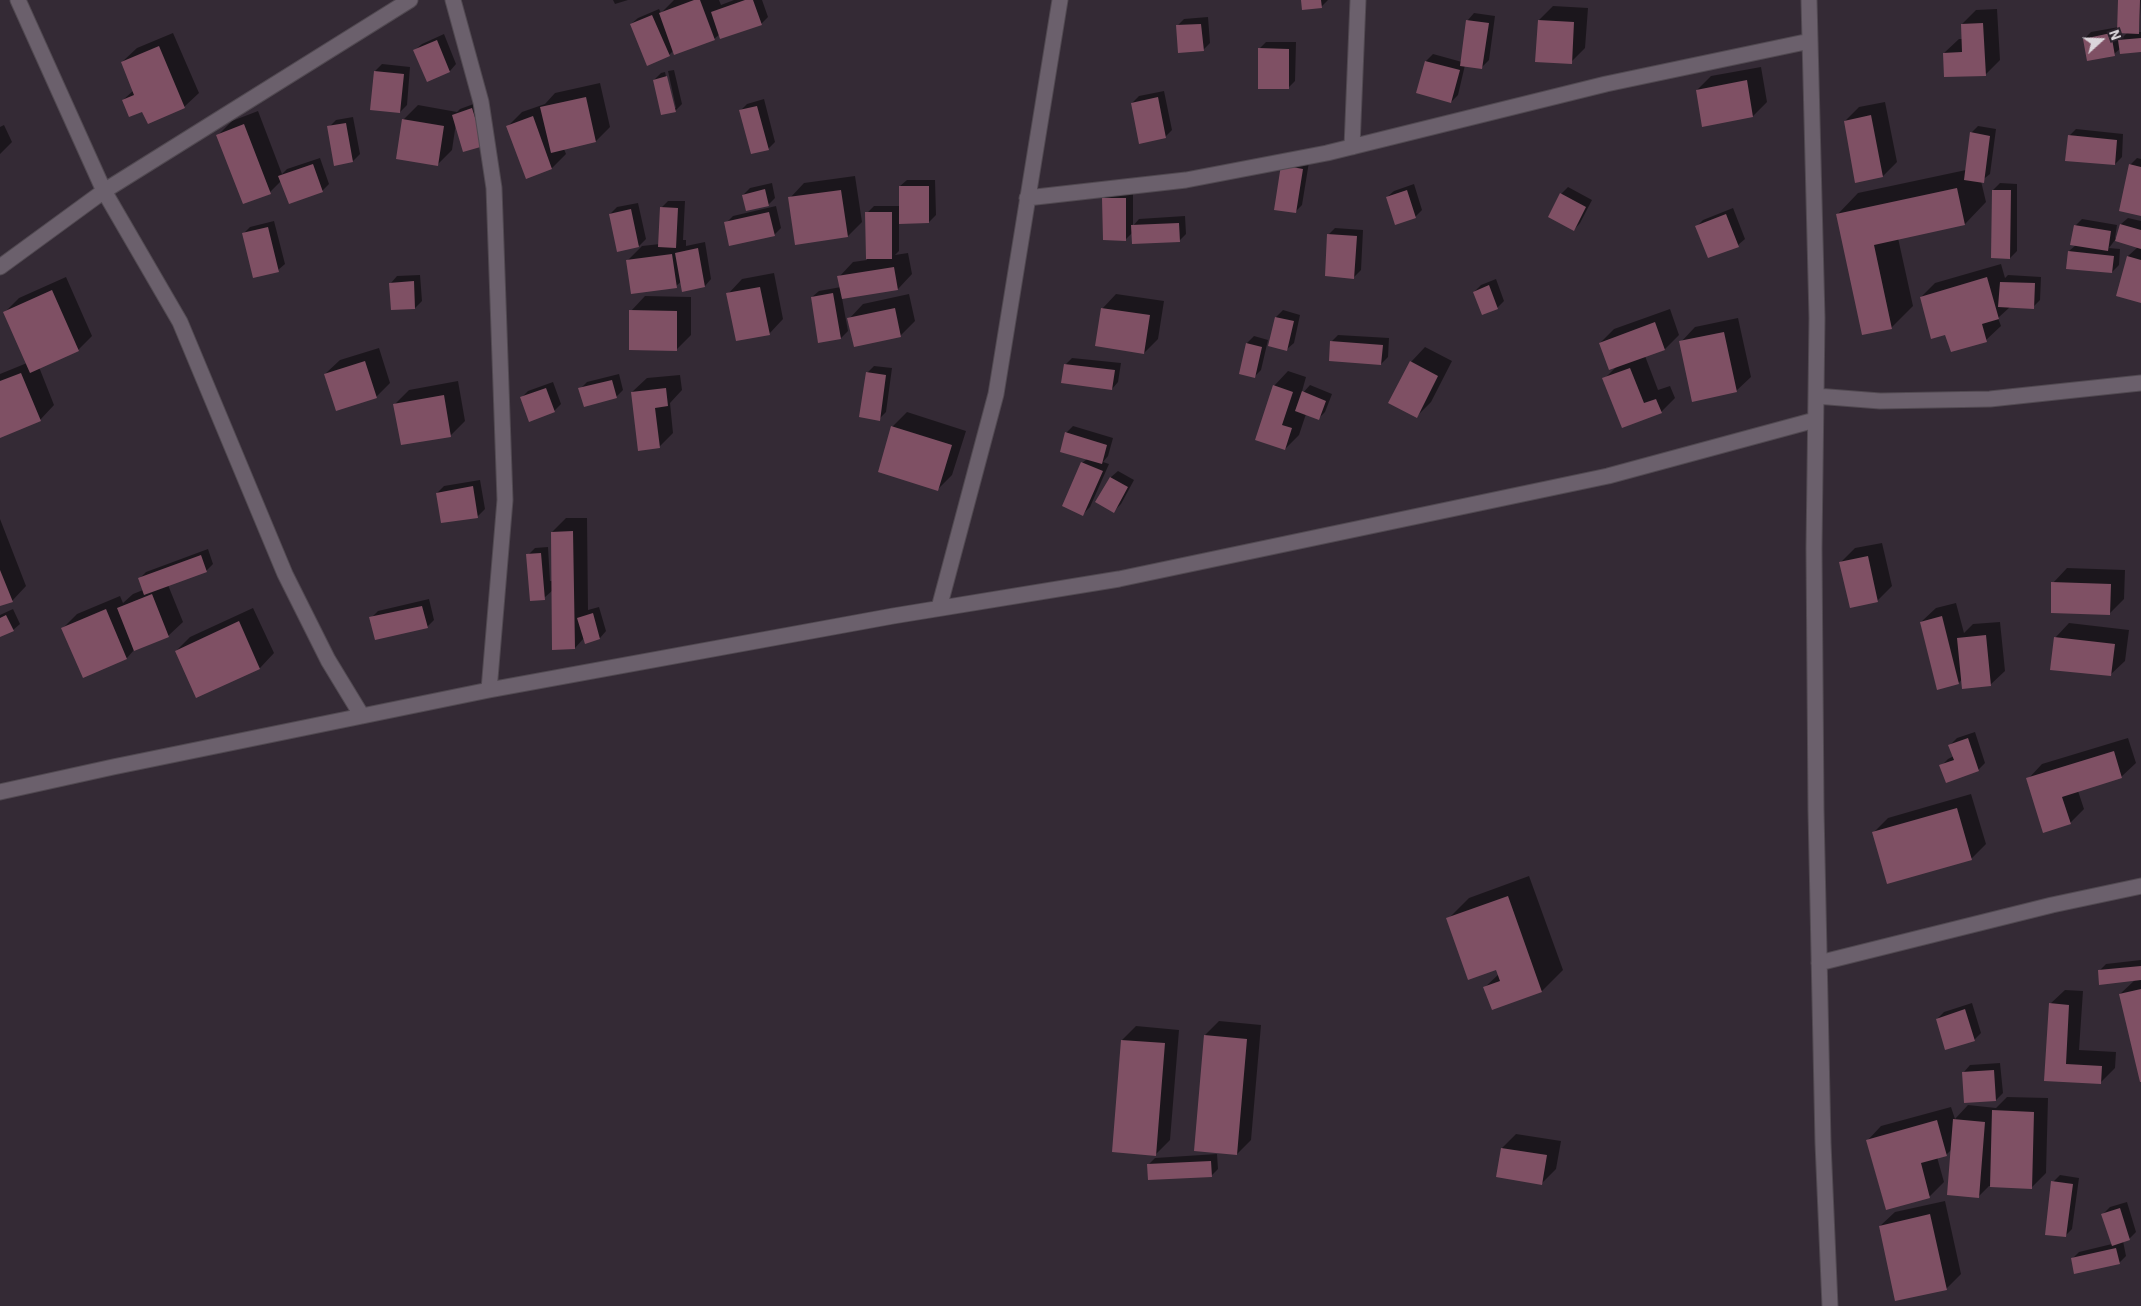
<!DOCTYPE html>
<html>
<head>
<meta charset="utf-8">
<style>
  body { margin:0 }
  #map { position:relative; width:2141px; height:1306px; overflow:hidden; background:#342a35; font-family:"IBM Plex Sans",sans-serif }
  canvas { display:block }
  .north { position:absolute; left:2076px; top:15px; width:50px; height:50px; -webkit-text-stroke:4px #2a212b; paint-order:stroke; rotate:70deg; font-size:14px; font-weight:700; line-height:20px; text-align:center; color:#dbd5db }
  .north::after { content:''; display:block; margin:auto; width:18px; height:22px; background:#dbd5db; clip-path:polygon(50% 0,100% 100%,50% 72%,0 100%) }
</style>
</head>
<body>
<div id="map">
<canvas width="2141" height="1306"></canvas>
<div class="north">N</div>
</div>
<script>
const ctx = document.querySelector('canvas').getContext('2d');
ctx.lineJoin = 'round';
function fill(path, color) {
  ctx.fillStyle = color;
  ctx.fill(path, 'evenodd');
}
function shape(rows) {
  const path = new Path2D();
  for (const r of rows) {
    path.moveTo(r[0], r[1]);
    for (let i = 2; i < r.length; i += 2) path.lineTo(r[i], r[i + 1]);
  }
  return path;
}
function trace(path, color, width, dash) {
  ctx.strokeStyle = color;
  ctx.lineWidth = width;
  ctx.lineCap = dash ? 'butt' : 'round';
  ctx.setLineDash(dash || []);
  ctx.stroke(path);
}
fill(shape([
  [613,0,628,0,615,4],
  [674,0,719,0,721,5,734,0,762,0,768,17,761,24,720,34,714,39,674,50,669,55,631,24,638,18,659,9,661,13],
  [1302,0,1328,0,1321,7],
  [2119,0,2141,0,2139,32,2141,32,2141,51,2121,48,2114,54,2084,39,2091,32,2119,27],
  [2118,32,2128,32,2120,40],
  [1553,6,1588,8,1585,48,1571,62,1539,20],
  [1997,9,2000,60,1986,74,1944,53,1959,39,1963,39,1962,24,1976,10],
  [1474,13,1495,16,1489,60,1482,67,1465,65,1458,95,1451,102,1418,92,1426,61,1433,54,1462,62,1468,20],
  [1208,17,1210,43,1203,50,1177,26,1184,19],
  [173,33,199,93,184,107,143,110,123,100,134,90,122,62,137,48],
  [444,34,456,64,450,71,428,80,415,50,422,44],
  [1266,42,1296,42,1295,81,1288,88,1259,49],
  [382,64,410,67,407,105,400,112,375,71],
  [1761,67,1767,102,1753,116,1697,90,1711,76],
  [674,70,682,104,675,111,654,80,661,73,665,72,673,108,676,108,668,71],
  [600,83,610,127,596,141,564,149,566,154,552,168,526,178,508,126,522,112,545,104,555,93],
  [1164,91,1172,130,1165,137,1132,103,1139,96],
  [764,99,775,142,768,149,740,111,747,104],
  [479,102,483,145,456,123,452,150,437,165,403,120,418,105,457,112,460,109],
  [1885,102,1897,162,1883,176,1845,121,1859,107],
  [258,111,282,174,287,169,320,158,329,184,322,191,281,181,270,192,218,135,232,121],
  [353,117,360,154,353,161,329,127,336,120],
  [4,125,12,142,0,154,0,127],
  [1978,126,1996,129,1990,174,1981,181,1986,202,1965,224,1898,238,1913,306,1891,328,1837,215,1858,193,1966,170,1971,133],
  [2076,129,2123,134,2122,157,2115,164,2069,136],
  [2137,158,2141,159,2141,215,2130,165],
  [1309,162,1302,205,1295,212,1282,166],
  [855,176,862,222,848,236,790,198,804,183],
  [907,180,935,180,936,215,929,222,899,222,899,251,895,255,908,253,912,274,898,289,842,298,848,331,841,338,812,297,819,291,841,287,839,277,853,262,867,260,867,213,874,206,900,206,900,186],
  [772,183,775,198,768,205,743,195,750,188],
  [2000,183,2017,184,2017,251,2010,258,1993,190],
  [1414,184,1422,210,1415,217,1387,197,1394,191],
  [1568,187,1592,200,1580,223,1574,230,1561,194],
  [1111,191,1133,191,1133,226,1139,219,1185,216,1186,234,1179,241,1133,232,1126,239,1104,198],
  [668,201,685,201,683,240,686,240,686,246,705,242,711,279,705,286,682,281,676,286,628,260,642,246,660,244,661,208],
  [638,203,646,239,639,246,610,214,617,207],
  [776,206,781,228,774,235,726,223,733,216],
  [1733,208,1745,239,1738,245,1696,227,1703,220],
  [2128,218,2141,221,2141,302,2128,256,2138,247,2115,240,2109,248,2120,249,2119,265,2112,272,2069,251,2076,245,2075,226,2082,219,2117,225,2115,238,2117,239,2121,224],
  [274,221,285,264,278,270,243,234,250,227],
  [1335,228,1363,230,1361,270,1354,277,1328,235],
  [2001,264,2005,278,2008,275,2041,277,2040,300,2033,307,2010,307,1998,318,2001,326,1986,340,1946,333,1921,297,1935,283],
  [774,273,783,319,769,334,728,294,742,279],
  [420,275,422,301,415,308,391,283,397,276],
  [66,277,92,336,78,350,39,367,54,405,40,420,0,436,0,374,27,363,5,312,19,298],
  [1496,279,1504,301,1497,308,1474,292,1481,285],
  [909,294,915,321,900,336,849,319,863,304],
  [1116,294,1164,301,1158,339,1144,353,1102,309],
  [645,296,691,297,691,335,677,349,631,311],
  [1670,309,1679,335,1665,349,1645,356,1658,390,1670,386,1675,398,1661,412,1623,427,1604,379,1617,366,1600,343,1614,329],
  [1283,310,1300,315,1294,343,1287,349,1276,317],
  [1738,318,1751,377,1736,391,1681,342,1695,327],
  [1338,335,1389,338,1388,357,1381,364,1331,342],
  [1254,336,1268,340,1261,370,1254,377,1247,343],
  [1425,347,1452,361,1431,402,1417,416,1411,362],
  [379,348,390,383,376,397,325,374,340,360],
  [1072,358,1121,363,1118,382,1112,389,1065,365],
  [874,366,892,368,886,412,879,419,867,373],
  [1288,371,1306,377,1301,395,1310,385,1332,394,1325,412,1318,419,1306,414,1299,435,1285,449,1274,386],
  [619,374,623,390,616,397,580,389,587,382],
  [680,375,682,390,670,403,673,433,659,447,632,392,647,378],
  [458,381,465,421,451,435,395,404,409,390],
  [553,382,561,404,554,411,521,398,528,391],
  [907,412,966,431,952,475,938,489,892,427],
  [1073,426,1113,438,1108,456,1103,462,1109,464,1090,507,1083,514,1064,506,1082,463,1087,459,1066,433],
  [1118,471,1134,480,1121,504,1114,511,1097,502,1111,477],
  [480,480,485,509,478,516,437,493,444,486],
  [566,518,587,518,588,610,599,607,606,631,600,638,584,638,575,648,553,590,544,598,528,555,535,548,548,547,550,581,552,581,552,532],
  [0,519,26,586,12,601,0,605],
  [1882,543,1892,586,1877,601,1840,563,1855,548],
  [208,549,213,564,206,571,168,585,183,622,168,636,134,650,127,658,84,676,63,628,77,614,120,596,123,603,133,594,143,590,139,579,146,572],
  [2067,568,2125,570,2124,599,2110,613,2053,583],
  [429,599,434,620,427,627,371,618,378,611],
  [1956,603,1964,633,1973,624,2000,622,2005,671,1990,685,1962,679,1959,683,1921,622,1936,608],
  [253,608,274,653,260,668,196,696,176,651,190,637],
  [13,609,20,624,13,630,0,636,0,615],
  [2069,623,2129,630,2125,661,2110,675,2055,638],
  [1975,732,1985,763,1978,770,1941,766,1948,759,1954,756,1950,745,1957,738],
  [2128,738,2136,763,2121,777,2078,791,2084,809,2070,823,2028,779,2042,764],
  [1971,794,1986,844,1972,858,1887,882,1873,833,1888,818],
  [1529,876,1563,970,1542,991,1492,1009,1485,987,1499,974,1497,968,1448,919,1469,898],
  [2141,960,2141,1078,2120,994,2135,980,2099,971,2106,964],
  [2065,990,2083,991,2079,1050,2116,1052,2115,1068,2100,1083,2046,1080,2050,1004],
  [1972,1003,1981,1033,1974,1040,1937,1019,1944,1012],
  [1219,1021,1261,1025,1251,1140,1237,1154,1205,1035],
  [1136,1026,1179,1030,1170,1140,1155,1155,1122,1040],
  [2000,1063,2003,1093,1996,1100,1964,1072,1970,1065],
  [2007,1097,2048,1098,2046,1173,2032,1187,1989,1186,1979,1196,1951,1150,1946,1155,1937,1157,1944,1182,1930,1196,1886,1209,1867,1141,1881,1126,1951,1107,1955,1119,1968,1105,1996,1108],
  [1516,1134,1561,1141,1556,1169,1542,1183,1502,1148],
  [1217,1154,1218,1169,1211,1176,1148,1165,1155,1158],
  [2060,1175,2079,1178,2072,1229,2065,1236,2053,1182],
  [1945,1201,1961,1274,1946,1289,1880,1226,1895,1212],
  [2127,1202,2136,1232,2129,1239,2123,1241,2126,1256,2119,1263,2072,1259,2079,1252,2112,1244,2103,1214,2110,1207]
]), '#0007');
fill(shape([
  [694,0,700,0,715,40,674,55,659,13],
  [745,0,753,0,762,25,720,39,711,12],
  [1301,0,1321,0,1322,8,1302,10],
  [2118,0,2140,0,2139,34,2117,33],
  [652,15,670,56,647,66,630,24],
  [1466,20,1489,23,1482,69,1460,66],
  [1538,20,1574,22,1572,64,1535,62],
  [1983,23,1986,76,1944,77,1943,53,1962,52,1961,24],
  [1201,24,1204,51,1178,53,1176,25],
  [2111,33,2115,56,2087,61,2083,39],
  [2141,38,2141,52,2120,54,2118,40],
  [437,40,450,72,427,82,413,50],
  [159,46,185,108,148,124,142,112,129,117,122,100,134,95,121,62],
  [1258,48,1289,49,1289,89,1258,89],
  [1425,61,1460,70,1451,103,1416,93],
  [374,71,404,74,400,113,370,110],
  [667,76,676,112,661,115,653,80],
  [1747,80,1753,117,1702,127,1696,90],
  [586,97,596,142,551,153,540,107],
  [1158,97,1166,138,1139,144,1131,103],
  [757,106,769,150,751,154,739,110],
  [472,108,484,146,463,152,452,115],
  [1871,115,1883,177,1855,183,1844,121],
  [533,116,552,169,526,179,506,126],
  [402,119,444,126,438,166,396,159],
  [346,123,353,162,334,166,327,126],
  [244,124,271,194,243,204,216,135],
  [1970,132,1990,136,1984,183,1964,180],
  [2068,135,2117,140,2115,165,2065,161],
  [313,164,323,192,289,204,278,176],
  [2129,164,2141,167,2141,216,2119,211],
  [1281,165,1303,169,1296,213,1274,210],
  [899,186,929,186,929,223,899,224],
  [1957,188,1965,225,1874,245,1892,329,1862,335,1836,214],
  [765,189,769,206,746,211,742,195],
  [841,190,848,237,795,245,788,197],
  [1407,190,1416,218,1395,225,1386,197],
  [1992,190,2011,190,2010,259,1991,258],
  [1560,193,1586,207,1574,231,1548,217],
  [1102,198,1126,198,1126,241,1103,240],
  [660,207,678,208,676,248,658,247],
  [631,209,639,247,617,252,609,214],
  [769,212,775,236,729,246,724,222],
  [865,212,892,212,892,259,866,259],
  [1726,214,1739,247,1708,258,1695,226],
  [1179,223,1180,242,1132,244,1131,225],
  [2120,224,2141,230,2141,249,2115,241],
  [2074,225,2111,231,2108,251,2070,245],
  [268,227,279,272,253,278,242,233],
  [1327,234,1357,236,1354,279,1325,276],
  [698,248,705,287,682,292,675,253],
  [2068,251,2114,256,2112,273,2066,269],
  [672,254,677,288,631,294,626,260],
  [2127,256,2141,260,2141,303,2116,296],
  [894,267,898,290,842,299,837,276],
  [1987,277,1999,319,1982,324,1987,342,1951,352,1945,335,1931,339,1920,297],
  [414,281,415,309,391,310,389,283],
  [2000,282,2035,283,2034,309,1998,307],
  [1489,285,1498,309,1482,315,1473,292],
  [760,287,770,335,736,341,726,293],
  [52,290,79,351,30,373,3,312],
  [833,293,841,339,818,343,811,297],
  [895,308,901,337,854,347,847,318],
  [1101,308,1150,315,1144,354,1095,346],
  [629,310,677,311,677,351,629,350],
  [1275,317,1294,321,1287,351,1268,346],
  [1655,322,1665,350,1609,370,1599,343],
  [1724,332,1737,392,1692,402,1679,341],
  [1330,341,1383,345,1381,365,1329,361],
  [1246,343,1262,347,1255,378,1239,374],
  [365,361,377,398,336,411,324,374],
  [1410,361,1438,376,1417,418,1388,403],
  [1064,364,1115,370,1112,390,1061,383],
  [1630,368,1644,403,1656,399,1662,413,1622,428,1602,378],
  [866,372,886,375,880,421,859,417],
  [21,373,41,421,0,438,0,381],
  [612,380,617,398,584,407,578,388],
  [1273,385,1293,392,1282,425,1292,428,1285,450,1255,440],
  [546,388,555,412,529,422,520,397],
  [666,388,668,406,655,408,660,448,638,451,631,392],
  [1302,391,1326,401,1319,420,1295,411],
  [444,395,451,437,401,445,393,404],
  [891,426,952,445,938,491,878,472],
  [1065,432,1107,445,1102,464,1060,452],
  [1081,462,1103,471,1083,516,1062,506],
  [1110,477,1128,487,1114,513,1095,502],
  [473,486,478,518,441,523,436,493],
  [573,531,575,649,552,650,551,532],
  [541,553,545,600,530,601,526,554],
  [201,555,207,572,144,595,138,578],
  [1868,556,1878,602,1850,608,1839,562],
  [0,570,13,602,0,606],
  [2051,582,2111,584,2110,615,2051,613],
  [152,594,169,637,134,651,117,608],
  [422,606,428,628,375,640,369,617],
  [106,609,127,659,83,678,61,628],
  [593,613,600,639,585,644,577,618],
  [6,615,14,631,0,637,0,618],
  [1942,616,1959,684,1937,690,1920,622],
  [239,621,260,669,196,698,175,651],
  [1986,635,1991,686,1962,689,1957,638],
  [2054,637,2115,644,2111,676,2050,670],
  [1968,738,1979,771,1946,783,1939,765,1954,760,1948,745],
  [2114,751,2122,778,2062,797,2071,824,2043,833,2026,778],
  [1957,808,1972,860,1887,884,1872,832],
  [1508,896,1542,992,1492,1010,1483,987,1500,981,1496,970,1468,980,1446,918],
  [2141,966,2141,980,2099,985,2098,970],
  [2141,989,2141,1082,2140,1082,2119,994],
  [2049,1003,2069,1005,2066,1064,2102,1066,2101,1084,2044,1081],
  [1965,1009,1975,1041,1945,1050,1936,1019],
  [1204,1035,1247,1039,1237,1155,1194,1151],
  [1121,1040,1165,1043,1156,1156,1112,1152],
  [1994,1070,1996,1101,1964,1103,1962,1072],
  [1992,1110,2034,1112,2032,1189,1990,1187],
  [1953,1119,1985,1122,1979,1198,1947,1195],
  [1937,1120,1947,1156,1921,1163,1930,1198,1886,1210,1866,1140],
  [1501,1148,1547,1155,1542,1185,1496,1177],
  [1211,1161,1212,1177,1148,1180,1147,1164],
  [2051,1181,2073,1184,2066,1237,2045,1235],
  [2120,1208,2130,1240,2112,1246,2101,1214],
  [1930,1214,1947,1290,1895,1301,1879,1226],
  [2116,1248,2120,1264,2074,1274,2071,1258]
]), '#7f5064');
const minor = shape([
  [18,0,104,191,180,322,285,574,328,660,362,716],
  [453,0,481,102,494,188,505,500,489,690],
  [1809,0,1817,318,1814,548,1816,810,1823,1143,1830,1306],
  [1352,147,1358,0],
  [1027,198,1186,180,1327,153,1606,84,1810,41],
  [0,267,104,191,410,0],
  [1816,396,1880,401,1990,399,2141,383],
  [939,608,996,394,1060,0],
  [0,792,113,767,489,690,893,616,1119,579,1608,476,1815,420],
  [1819,963,2052,905,2141,886]
]);
trace(minor, '#514951', 17);
trace(minor, '#6b606c', 15);
</script>
</body>
</html>
